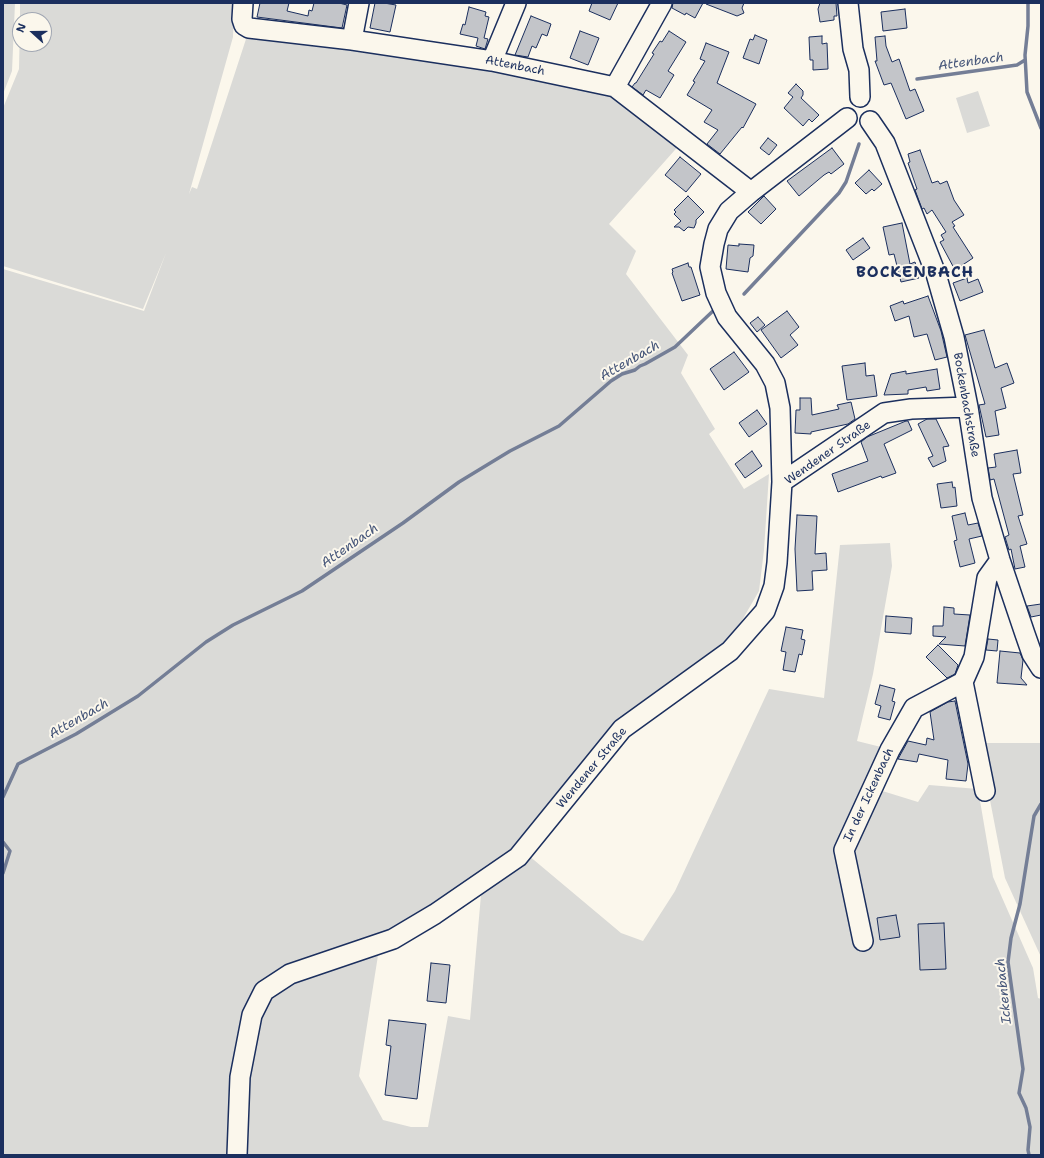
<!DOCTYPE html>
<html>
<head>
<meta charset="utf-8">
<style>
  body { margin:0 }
  #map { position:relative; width:1044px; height:1158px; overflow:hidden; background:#fbf7ec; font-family:"Shantell Sans",sans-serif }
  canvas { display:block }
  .frame { position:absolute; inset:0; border:4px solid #1b2f5e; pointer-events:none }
  .north { position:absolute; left:12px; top:12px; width:40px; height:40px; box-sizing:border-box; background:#fbf7ec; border:1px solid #a1a7b3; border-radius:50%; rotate:291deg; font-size:11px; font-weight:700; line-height:16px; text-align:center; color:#1b2f5e }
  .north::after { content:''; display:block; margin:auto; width:14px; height:18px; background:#1b2f5e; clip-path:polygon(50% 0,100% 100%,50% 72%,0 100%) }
</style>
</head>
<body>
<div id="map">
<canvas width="1044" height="1158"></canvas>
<div class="frame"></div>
<div class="north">N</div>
</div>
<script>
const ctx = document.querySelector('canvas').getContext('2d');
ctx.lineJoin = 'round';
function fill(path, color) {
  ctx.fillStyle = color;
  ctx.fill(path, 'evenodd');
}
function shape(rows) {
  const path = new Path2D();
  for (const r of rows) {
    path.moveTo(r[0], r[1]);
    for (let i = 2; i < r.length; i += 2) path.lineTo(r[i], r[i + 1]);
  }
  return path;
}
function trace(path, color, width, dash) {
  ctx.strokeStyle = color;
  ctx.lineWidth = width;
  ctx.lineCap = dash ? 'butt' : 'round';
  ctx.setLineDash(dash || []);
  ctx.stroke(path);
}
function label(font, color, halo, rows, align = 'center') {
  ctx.font = font + ' "Shantell Sans",sans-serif';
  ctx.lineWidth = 4;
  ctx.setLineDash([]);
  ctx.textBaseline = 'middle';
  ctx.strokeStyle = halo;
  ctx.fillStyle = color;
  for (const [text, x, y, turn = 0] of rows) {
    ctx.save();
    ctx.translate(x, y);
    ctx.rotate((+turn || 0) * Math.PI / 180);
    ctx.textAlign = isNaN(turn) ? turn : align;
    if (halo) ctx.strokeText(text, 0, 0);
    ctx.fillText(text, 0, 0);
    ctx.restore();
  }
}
fill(shape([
  [3,3,15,3,12,71,3,94],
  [20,3,234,3,233,37,189,194,192,187,197,189,247,36,494,67,619,92,682,142,609,224,636,251,626,274,688,355,681,373,715,429,709,434,744,489,769,474,764,550,759,591,741,622,721,646,616,726,514,852,379,949,359,1076,383,1120,411,1127,428,1127,448,1016,470,1020,481,895,528,855,621,933,643,941,675,891,769,689,824,698,840,545,890,543,892,566,873,674,857,741,885,748,876,789,918,802,929,785,978,789,993,877,1033,968,1038,998,1041,999,1041,1155,3,1155,3,269,144,311,166,253,143,309,3,266,3,108,19,69,20,21,20,44,44,44,44,20,20,20],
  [978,91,990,126,967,133,956,98],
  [979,743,1041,743,1041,957,1005,878]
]), '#dadad7');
trace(shape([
  [1028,3,1028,26,1025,55,1027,92,1041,128],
  [917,79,1017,65,1025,60],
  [744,294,839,193,846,182,859,144],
  [3,797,18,764,76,734,138,696,206,642,233,625,302,591,403,523,459,482,510,451,559,426,611,381,622,374,635,370,640,366,645,364,675,347,714,310],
  [3,842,10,851,3,873],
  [1029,1155,1028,1150,1030,1127,1026,1108,1019,1093,1023,1069,1008,962,1011,938,1020,904,1034,816,1041,804]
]), '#747e96', 3.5);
const building = shape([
  [260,3,289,3,287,11,308,16,309,10,312,11,314,3,339,3,347,5,342,28,257,17,260,3],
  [375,3,384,3,396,5,390,32,370,28,375,3],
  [592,3,618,3,610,20,589,11,592,3],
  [673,3,703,3,695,18,686,13,685,15,672,8,673,3],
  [706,3,744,3,742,8,744,13,737,16,706,4,706,3],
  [820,3,836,3,837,16,834,16,834,20,820,22,818,9,820,3],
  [469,7,486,12,485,16,489,17,484,38,488,39,485,49,476,46,478,38,460,34,463,24,465,25,469,7],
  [905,9,907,28,883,31,881,12,905,9],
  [531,16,551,24,547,36,542,34,536,48,532,46,528,57,515,55,531,16],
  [580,31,599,38,588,65,570,58,580,31],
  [669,31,686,42,668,71,674,75,660,98,646,90,643,95,632,87,635,83,636,83,654,54,652,53,660,41,662,42,669,31],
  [755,35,767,40,759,64,743,58,750,39,753,40,755,35],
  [822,36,822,44,827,43,828,69,813,70,813,60,810,60,809,37,822,36],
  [885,36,886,46,892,62,899,59,910,91,915,89,924,111,906,119,891,83,884,85,875,61,877,61,875,37,885,36],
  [706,43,729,52,717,83,756,104,743,128,742,127,720,154,707,144,718,130,704,122,712,110,687,95,695,82,693,81,705,61,700,59,706,43],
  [796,84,803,91,803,95,801,98,819,115,812,122,809,119,803,126,784,108,793,97,788,93,796,84],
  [768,138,777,145,769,155,760,148,768,138],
  [832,148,844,164,831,174,829,172,824,175,799,196,787,181,832,148],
  [920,150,932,183,938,181,940,184,947,181,954,200,964,215,952,222,955,226,953,227,973,258,955,270,940,242,944,240,941,235,946,232,932,210,927,214,924,208,922,209,915,190,917,189,908,163,910,162,908,154,920,150],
  [680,157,701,174,686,192,665,175,680,157],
  [869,170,882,184,874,191,872,189,866,194,855,183,869,170],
  [688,196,704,212,696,220,696,223,694,228,688,227,684,231,679,227,674,227,681,221,674,214,676,212,674,210,688,196],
  [764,196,776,209,761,224,748,212,764,196],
  [902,223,910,264,915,262,919,278,901,282,894,254,889,255,883,227,902,223],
  [863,238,870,248,853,260,846,250,863,238],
  [739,244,754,245,753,256,750,258,748,272,726,269,728,245,739,246,739,244],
  [688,263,689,267,691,267,700,295,682,301,672,273,673,272,672,269,688,263],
  [967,278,968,283,978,279,983,292,960,301,953,283,967,278],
  [928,296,941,331,947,357,935,360,927,334,914,337,909,316,895,321,890,306,903,301,904,304,928,296],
  [787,311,799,327,790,335,798,345,781,358,761,330,787,311],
  [758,317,765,325,757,332,750,323,758,317],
  [984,330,995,368,1007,363,1014,383,1001,388,1006,408,995,411,999,435,986,437,979,405,985,404,965,335,984,330],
  [734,352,749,372,724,390,710,369,734,352],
  [865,363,866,376,874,375,877,396,847,400,842,366,865,363],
  [937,369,940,389,927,391,926,387,908,390,908,394,884,395,891,374,906,371,906,374,937,369],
  [800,398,811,398,812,415,839,409,837,405,851,402,855,419,848,424,811,432,811,434,795,433,796,410,800,410,800,398],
  [757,410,767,424,749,437,739,423,757,410],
  [927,419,936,419,949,446,943,447,946,461,933,467,928,458,933,456,918,424,927,419],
  [906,421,908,421,912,430,884,444,896,473,882,478,881,476,838,492,832,474,868,461,861,442,867,437,906,421],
  [1017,450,1021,473,1013,474,1023,515,1018,516,1027,544,1020,546,1025,567,1015,569,1011,549,1009,550,1005,537,1009,535,994,479,990,480,988,468,996,467,994,454,1017,450],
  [752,451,762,466,745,478,735,464,752,451],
  [952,482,953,488,955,487,957,506,941,508,937,484,952,482],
  [965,513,968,525,978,523,982,536,969,539,975,563,960,567,954,541,957,540,952,516,965,513],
  [797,515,817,516,815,554,826,553,827,570,812,571,813,590,797,591,795,549,797,515],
  [1041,604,1041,615,1031,617,1027,606,1041,604],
  [944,607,954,608,954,614,970,615,965,646,939,644,946,637,933,636,933,626,943,626,944,607],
  [886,616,912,618,911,634,885,632,886,616],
  [786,627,803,630,801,639,805,640,802,655,799,654,795,672,783,670,786,652,781,651,786,627],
  [988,639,998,640,997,651,986,650,988,639],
  [938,645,958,665,955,674,947,678,926,657,938,645],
  [1000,651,1020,653,1023,660,1021,678,1027,685,997,683,1000,651],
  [880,685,895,689,892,701,895,702,890,720,878,717,881,706,875,704,880,685],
  [955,701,968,764,966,781,946,779,948,760,919,754,917,762,898,759,908,741,926,745,927,738,934,740,930,712,948,702,955,701],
  [896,915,900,937,880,940,877,918,896,915],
  [944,923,946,969,920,970,918,924,944,923],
  [431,963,450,965,446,1003,427,1001,431,963],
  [389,1020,426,1024,417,1099,385,1095,391,1046,386,1045,389,1020]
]);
fill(building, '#c3c5c9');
trace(building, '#1b2f5e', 1);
const minor = shape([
  [243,3,242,19,244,25,249,28,352,40,492,61,615,87,751,192],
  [848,3,853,49,859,70,860,97],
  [352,40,359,3],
  [492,61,516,3],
  [615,87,662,3],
  [870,121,885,143,936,274,954,337,968,407,982,498,1000,560,1025,634,1032,654,1041,668],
  [782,482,884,413,911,409,968,407],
  [963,682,985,791],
  [863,941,844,850,890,750,914,708,963,682,974,657,987,578,1000,560],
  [237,1155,240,1077,252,1015,264,991,290,974,393,939,435,914,518,857,622,729,730,651,765,611,774,586,777,563,782,482,780,408,775,383,765,364,727,317,716,293,710,267,714,244,718,229,729,211,751,192,847,118]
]);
trace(minor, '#1b2f5e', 22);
trace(minor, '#fbf7ec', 19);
label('12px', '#1b2f5e', '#fbf7ec', [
  ["Attenbach",515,66,11],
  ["Bockenbachstraße",966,405,80],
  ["Wendener Straße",828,453,-35],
  ["Wendener Straße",592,768,-50],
  ["In der Ickenbach",869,795,-65]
]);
label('italic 13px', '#47577a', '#fbf7ec', [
  ["Attenbach",971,62,-8],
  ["Attenbach",630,361,-30],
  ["Attenbach",350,546,-35],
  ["Attenbach",79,719,-30],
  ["Ickenbach",1004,991,-96]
]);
ctx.letterSpacing = '1px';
label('bold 16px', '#1b2f5e', '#fbf7ec', [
  ["BOCKENBACH",915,273]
]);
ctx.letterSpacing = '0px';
</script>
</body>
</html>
